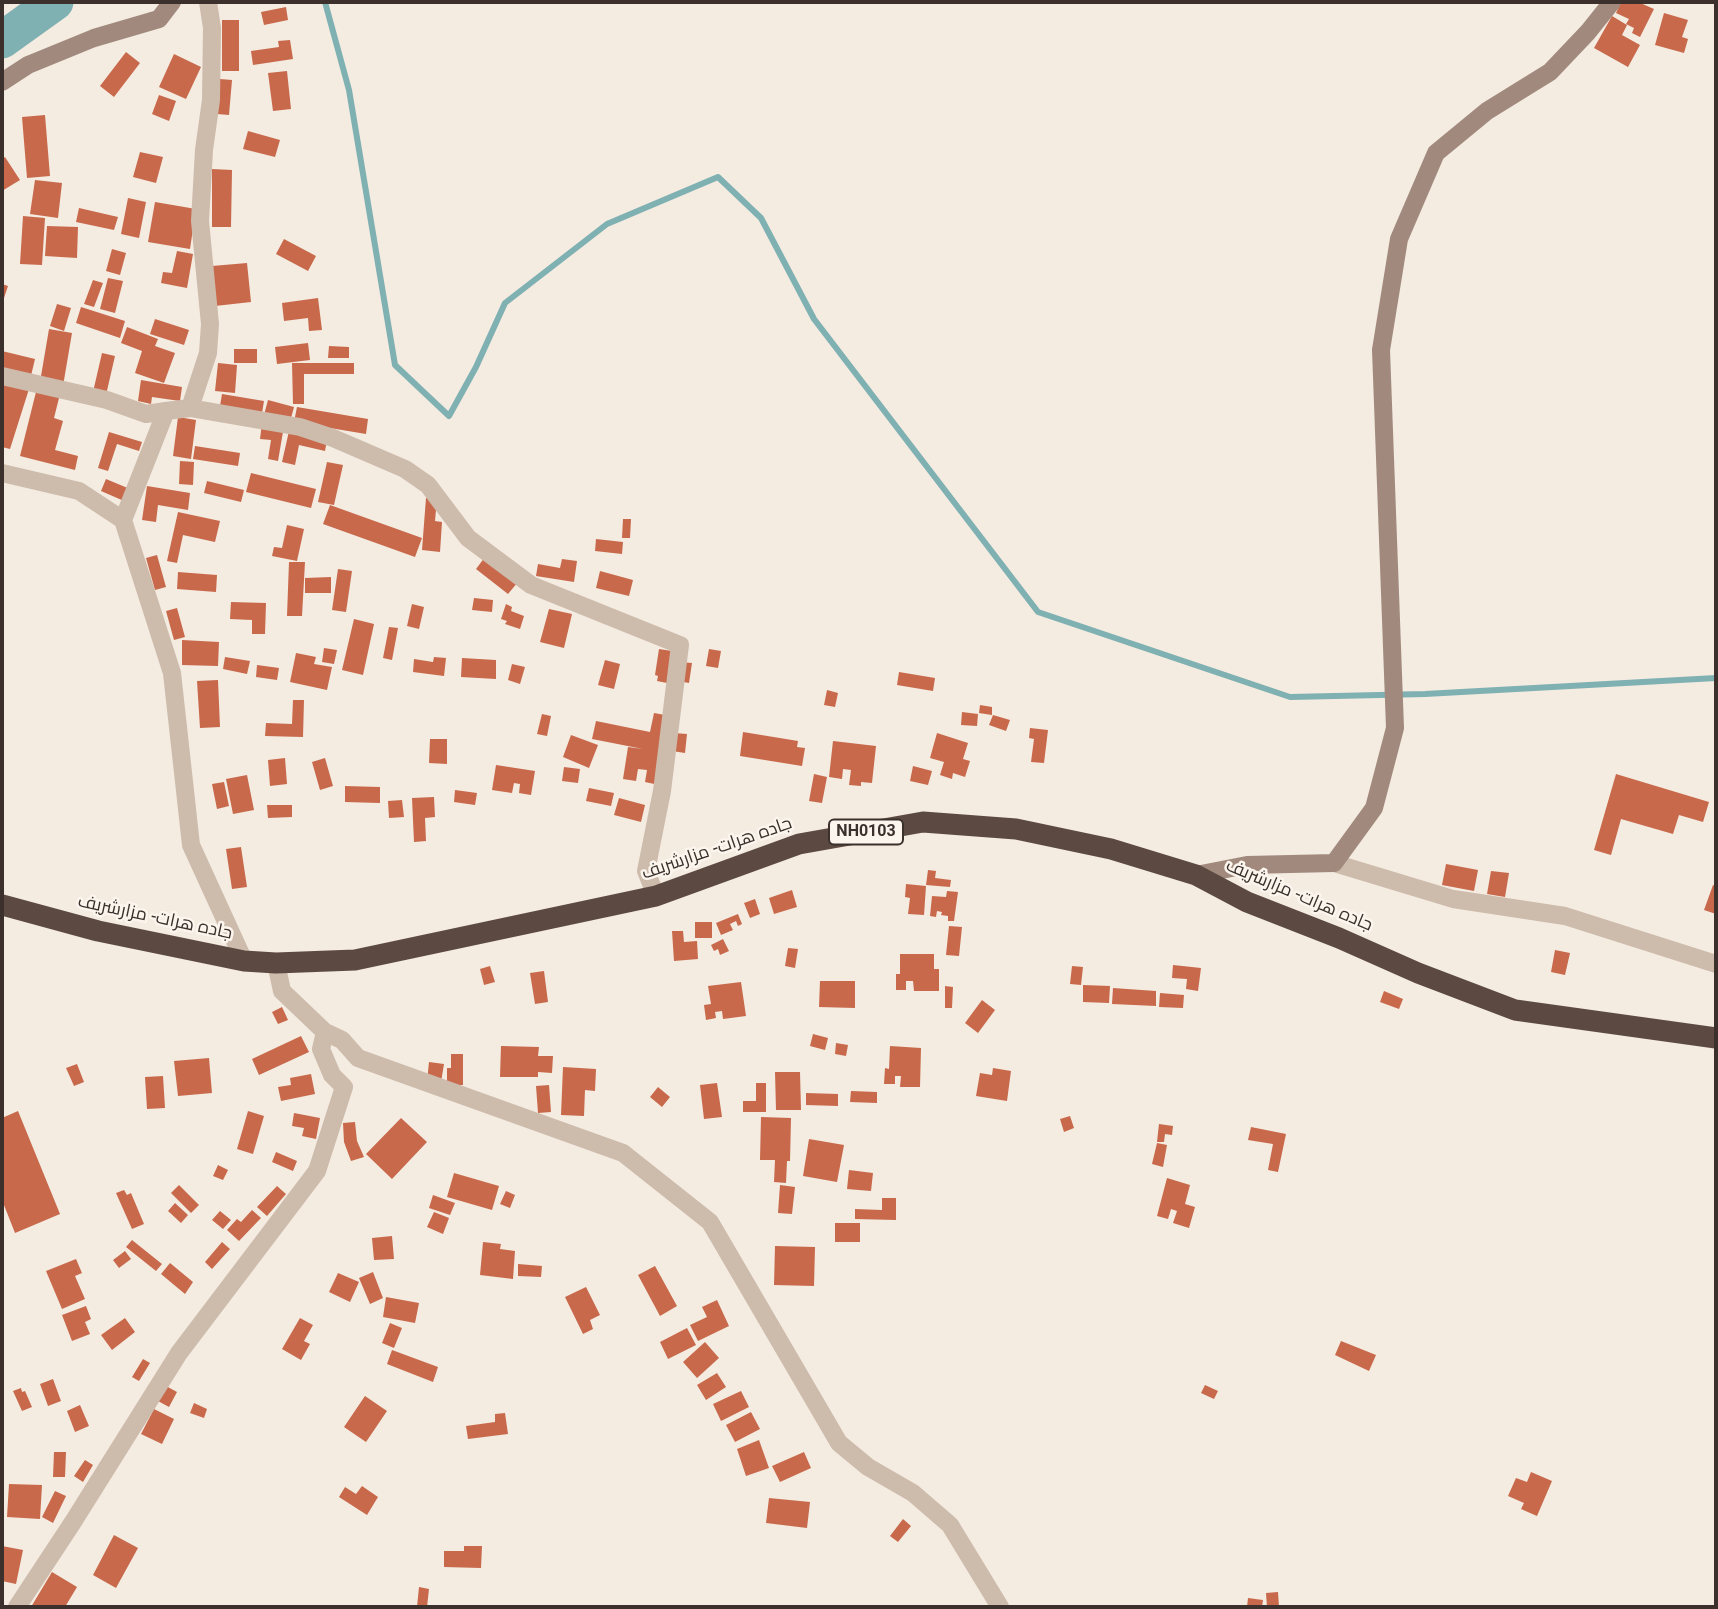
<!DOCTYPE html>
<html>
<head>
<meta charset="utf-8">
<style>
  body { margin:0 }
  #map { position:relative; width:1718px; height:1609px; overflow:hidden; background:#f4ebe1; font-family:Roboto,sans-serif }
  canvas { display:block }
  .frame { position:absolute; inset:0; border:4px solid #3b302b; pointer-events:none }
</style>
</head>
<body>
<div id="map">
<canvas width="1718" height="1609"></canvas>
<div class="frame"></div>
</div>
<script>
const ctx = document.querySelector('canvas').getContext('2d');
ctx.lineJoin = 'round';
function shape(rows) {
  const path = new Path2D();
  for (const r of rows) {
    path.moveTo(r[0], r[1]);
    for (let i = 2; i < r.length; i += 2) path.lineTo(r[i], r[i + 1]);
  }
  return path;
}
function trace(path, color, width, dash) {
  ctx.strokeStyle = color;
  ctx.lineWidth = width;
  ctx.lineCap = dash ? 'butt' : 'round';
  ctx.setLineDash(dash || []);
  ctx.stroke(path);
}
function fill(path, color) {
  ctx.fillStyle = color;
  ctx.fill(path, 'evenodd');
}
function label(font, color, halo, rows, align = 'center') {
  ctx.font = font + ' Roboto,Cairo,sans-serif';
  ctx.lineWidth = 5;
  ctx.setLineDash([]);
  ctx.textBaseline = 'middle';
  ctx.strokeStyle = halo;
  ctx.fillStyle = color;
  for (const [text, x, y, turn = 0] of rows) {
    ctx.save();
    ctx.translate(x, y);
    ctx.rotate((+turn || 0) * Math.PI / 180);
    ctx.textAlign = isNaN(turn) ? turn : align;
    if (halo) ctx.strokeText(text, 0, 0);
    ctx.fillText(text, 0, 0);
    ctx.restore();
  }
}
trace(shape([
  [325,2,349,90,395,365,449,416,476,367,505,303,607,224,718,177,761,218,814,319,1038,612,1290,697,1425,694,1716,678]
]), '#7fb0b2', 6);
trace(shape([
  [2,40,55,2]
]), '#7fb0b2', 37);
fill(shape([
  [1621,2,1638,2,1654,9,1640,37,1632,33,1634,28,1626,24,1629,19,1616,13],
  [286,7,288,20,264,25,261,12],
  [1664,13,1688,20,1682,37,1688,39,1684,53,1655,45],
  [1612,16,1627,25,1622,35,1640,45,1628,67,1594,48],
  [222,20,239,20,239,71,222,71],
  [290,40,293,59,253,65,251,51,279,47,278,41],
  [126,52,140,63,114,97,100,86],
  [174,54,201,67,186,99,159,87],
  [287,71,291,109,273,111,268,73],
  [220,79,232,80,229,115,217,114],
  [159,95,176,101,169,121,152,114],
  [45,115,50,176,27,178,22,117],
  [248,131,280,140,275,157,243,149],
  [140,152,163,157,156,183,133,177],
  [5,157,20,180,2,191,2,159],
  [212,169,232,170,231,227,212,227],
  [35,180,62,183,58,218,30,214],
  [128,198,146,202,139,238,121,234],
  [155,202,196,209,190,249,148,242],
  [79,208,118,217,114,230,76,222],
  [23,216,45,218,42,265,20,264],
  [47,226,78,227,77,258,45,256],
  [284,239,316,256,308,271,276,254],
  [112,249,126,253,120,275,106,271],
  [177,251,193,254,187,288,161,283,163,272,172,273],
  [247,263,251,302,215,306,212,266],
  [108,278,123,281,115,313,100,309],
  [93,280,103,283,94,307,84,304],
  [2,284,8,286,2,304],
  [318,298,322,330,309,331,308,318,284,321,282,303],
  [57,304,71,308,64,331,50,326],
  [81,307,125,321,120,338,76,323],
  [155,319,189,330,184,345,150,334],
  [127,327,158,339,155,346,175,353,164,383,135,373,142,351,121,343],
  [49,329,72,333,63,386,40,382],
  [308,343,310,360,277,364,275,347],
  [329,346,349,347,349,358,328,358],
  [234,349,257,349,257,363,234,363],
  [2,351,35,359,30,380,2,373],
  [102,353,115,356,106,395,93,392],
  [218,363,237,365,235,393,215,391],
  [292,363,354,363,354,374,304,374,304,404,293,404],
  [2,380,29,389,10,449,2,447],
  [141,380,182,387,180,401,152,397,151,404,138,401],
  [37,388,60,394,54,418,63,421,55,450,78,456,75,470,20,456],
  [222,394,264,401,262,413,220,406],
  [268,400,294,407,290,422,264,415],
  [297,407,368,419,366,434,294,422],
  [178,417,196,420,191,459,173,456],
  [262,423,284,426,278,461,268,459,271,440,260,439],
  [289,431,327,440,325,451,299,445,295,465,282,462],
  [109,432,142,442,139,451,117,444,108,471,98,468],
  [195,446,240,453,238,466,193,459],
  [180,461,194,462,193,485,179,484],
  [327,462,343,465,334,505,318,502],
  [251,473,316,489,311,508,246,492],
  [106,479,130,489,124,501,101,491],
  [207,481,244,490,241,502,204,493],
  [147,486,190,493,188,510,158,505,156,522,142,520],
  [426,498,437,498,435,521,442,522,440,552,422,550],
  [330,505,422,538,415,557,323,524],
  [178,512,220,521,215,542,183,535,177,563,167,561],
  [623,519,631,519,630,538,622,538],
  [287,525,304,529,297,561,272,556,274,547,282,548],
  [596,539,623,542,622,554,595,551],
  [157,555,166,587,155,590,146,558],
  [485,557,518,582,508,594,476,569],
  [562,559,577,561,574,582,536,576,538,564,560,568],
  [289,562,305,562,302,616,287,616],
  [338,569,352,571,346,612,332,610],
  [600,571,633,580,629,596,596,588],
  [178,572,217,575,216,592,177,589],
  [331,577,331,593,305,593,305,578],
  [474,598,493,600,492,612,472,610],
  [231,602,266,603,265,634,252,634,252,620,230,619],
  [412,604,424,607,419,629,407,626],
  [506,604,512,607,511,611,524,616,520,629,505,624,507,621,501,619],
  [177,608,185,637,174,640,166,611],
  [549,609,572,614,564,648,540,642],
  [354,619,374,624,363,675,342,670],
  [389,627,398,628,392,660,383,658],
  [182,640,219,642,218,666,182,665],
  [324,648,337,650,334,664,322,662],
  [659,649,672,651,667,683,657,681,658,676,655,675],
  [709,649,721,651,718,668,706,666],
  [296,653,316,657,314,664,332,667,327,690,290,682],
  [225,657,250,661,247,674,223,669],
  [434,657,446,658,444,676,413,672,414,659,433,662],
  [462,658,496,660,496,679,461,677],
  [605,660,620,664,614,689,598,685],
  [680,662,692,663,689,683,678,681],
  [512,664,525,667,520,684,508,680],
  [257,665,279,668,277,680,256,677],
  [899,672,935,678,933,691,897,685],
  [218,680,220,727,200,728,197,681],
  [827,690,838,693,835,707,824,705],
  [293,700,304,700,303,737,265,736,266,723,292,724],
  [980,705,992,707,992,715,979,713],
  [962,712,978,714,977,726,961,725],
  [654,713,665,715,659,785,645,782,647,770,638,769,636,781,623,779,628,747,643,749,592,739,596,721,650,732],
  [542,714,551,716,547,736,537,734],
  [993,715,1010,720,1006,731,989,725],
  [1030,728,1048,730,1044,763,1031,762,1034,739,1029,738],
  [743,732,798,741,797,747,805,748,802,766,740,756],
  [674,733,687,734,685,753,672,751],
  [937,733,968,743,963,759,970,761,965,777,953,773,952,779,940,775,944,762,930,758],
  [571,735,598,745,589,768,563,757],
  [430,739,447,739,447,764,429,763],
  [833,741,876,746,872,783,861,782,861,786,849,785,851,770,843,769,842,779,829,777],
  [285,758,287,784,270,786,268,760],
  [325,758,333,786,320,790,312,762],
  [496,765,535,771,531,795,519,793,520,784,514,783,512,793,492,790],
  [913,766,932,771,928,785,910,781],
  [564,767,580,769,578,783,562,781],
  [814,774,827,777,822,803,809,801],
  [1616,774,1709,802,1703,822,1679,815,1673,834,1621,819,1611,855,1594,850],
  [247,775,254,810,233,814,226,779],
  [224,782,229,806,217,809,212,784],
  [345,786,380,787,380,803,345,802],
  [589,788,614,793,611,806,586,801],
  [455,790,477,793,475,805,454,802],
  [434,797,435,817,425,818,426,841,414,842,412,798],
  [619,798,645,805,641,822,614,815],
  [402,800,404,817,389,818,388,801],
  [267,805,292,805,292,817,268,818],
  [241,847,247,887,232,889,226,849],
  [1446,864,1478,870,1474,891,1442,885],
  [928,870,936,871,935,878,951,880,950,887,926,885],
  [1491,871,1509,873,1505,897,1487,894],
  [906,884,926,886,924,915,908,914,910,898,905,897],
  [1713,885,1716,886,1716,914,1704,910],
  [792,890,797,907,774,914,769,898],
  [947,891,958,892,954,921,948,921,948,916,941,915,942,912,937,911,936,917,930,916,932,896,946,897],
  [755,899,760,914,750,918,744,903],
  [738,914,742,924,738,926,736,921,730,924,733,930,721,935,716,923],
  [695,922,712,922,712,938,695,938],
  [949,926,962,927,959,956,946,955],
  [672,931,683,931,684,942,697,941,698,959,674,961],
  [723,939,729,951,720,955,718,949,714,951,711,945],
  [788,948,798,949,795,968,785,966],
  [1555,950,1570,953,1565,975,1551,972],
  [900,954,934,954,934,969,939,969,939,991,914,991,913,981,906,981,906,990,896,990,896,974,900,974],
  [1173,965,1201,968,1198,991,1186,989,1187,979,1172,978],
  [490,966,495,982,484,985,480,969],
  [1072,966,1083,967,1081,985,1070,984],
  [544,971,548,1002,535,1004,530,973],
  [820,981,855,981,855,1008,819,1007],
  [741,982,746,1016,723,1019,722,1011,715,1012,716,1018,706,1020,704,1005,711,1004,708,986],
  [1083,985,1110,986,1109,1003,1083,1002],
  [945,986,953,987,952,1008,945,1008],
  [1113,988,1156,991,1156,1006,1112,1004],
  [1384,991,1403,999,1399,1009,1380,1002],
  [1160,993,1184,995,1183,1008,1159,1007],
  [982,1000,995,1010,978,1033,965,1023],
  [282,1007,288,1020,278,1024,272,1012],
  [813,1034,828,1038,825,1050,810,1046],
  [301,1036,309,1052,259,1075,252,1059],
  [836,1043,848,1045,846,1056,835,1054],
  [501,1046,539,1047,538,1056,553,1056,552,1073,538,1072,538,1077,500,1077],
  [890,1046,921,1048,920,1087,900,1087,901,1076,895,1076,895,1084,884,1084,885,1068,889,1069],
  [451,1054,463,1054,463,1085,447,1085,447,1068,451,1068],
  [209,1058,212,1093,178,1096,174,1061],
  [429,1062,444,1064,441,1082,427,1081],
  [77,1064,84,1082,74,1086,66,1068],
  [563,1067,596,1069,595,1091,585,1090,584,1116,561,1115],
  [993,1068,1011,1071,1007,1101,976,1096,980,1073,992,1075],
  [775,1072,800,1072,801,1110,776,1110],
  [311,1074,315,1094,281,1101,278,1087,291,1085,290,1078],
  [163,1076,165,1108,147,1109,145,1077],
  [717,1083,722,1117,704,1119,700,1085],
  [756,1083,766,1083,766,1112,743,1112,743,1101,756,1101],
  [549,1085,551,1112,538,1113,536,1086],
  [658,1087,670,1097,662,1107,650,1097],
  [851,1091,877,1092,877,1103,850,1102],
  [806,1093,838,1094,838,1106,806,1105],
  [18,1111,60,1214,15,1233,2,1200,2,1118],
  [248,1111,264,1116,253,1154,237,1149],
  [294,1113,320,1118,316,1139,302,1136,304,1128,292,1126],
  [1070,1116,1074,1128,1064,1132,1060,1119],
  [761,1117,791,1118,790,1161,787,1161,786,1183,774,1182,775,1160,760,1160],
  [401,1118,427,1142,392,1179,366,1154],
  [355,1122,357,1141,364,1157,351,1161,344,1142,343,1123],
  [1159,1124,1173,1126,1172,1135,1165,1134,1164,1142,1157,1142],
  [1251,1127,1286,1134,1278,1172,1268,1170,1273,1144,1248,1140],
  [809,1139,844,1145,837,1182,803,1176],
  [1157,1143,1167,1145,1163,1167,1152,1164],
  [276,1152,297,1161,293,1171,272,1162],
  [218,1165,228,1170,223,1180,213,1176],
  [849,1170,873,1173,871,1191,847,1189],
  [454,1173,499,1186,492,1210,447,1197],
  [1167,1178,1190,1185,1185,1204,1195,1207,1189,1228,1173,1223,1177,1211,1171,1209,1168,1219,1157,1216],
  [179,1185,199,1205,191,1213,171,1193],
  [780,1185,795,1187,792,1214,778,1213],
  [277,1186,286,1194,267,1216,257,1207],
  [124,1190,127,1195,131,1193,144,1224,132,1229,116,1193],
  [506,1191,515,1195,510,1208,500,1204],
  [433,1195,455,1203,450,1215,429,1208],
  [882,1198,896,1198,896,1220,855,1219,855,1209,882,1210],
  [175,1203,188,1215,181,1223,168,1211],
  [252,1210,261,1218,239,1241,227,1230,237,1219,241,1222],
  [220,1211,231,1220,223,1229,212,1220],
  [434,1212,449,1218,443,1234,427,1227],
  [835,1223,860,1223,860,1242,835,1242],
  [392,1236,394,1259,374,1260,372,1238],
  [132,1240,162,1264,156,1271,126,1247],
  [222,1242,230,1249,212,1269,205,1262],
  [483,1242,501,1244,500,1249,515,1251,513,1279,480,1275],
  [775,1246,815,1247,814,1286,774,1285],
  [125,1251,131,1259,119,1268,113,1260],
  [76,1259,82,1273,75,1276,85,1299,62,1309,46,1271],
  [170,1263,193,1282,185,1294,161,1274],
  [518,1264,542,1266,541,1277,518,1276],
  [655,1266,677,1306,660,1316,638,1275],
  [373,1272,383,1298,370,1304,359,1278],
  [338,1273,359,1282,350,1302,329,1292],
  [586,1287,600,1315,590,1320,593,1329,583,1334,565,1297],
  [386,1297,419,1303,415,1323,383,1317],
  [717,1300,729,1326,698,1341,690,1325,707,1317,702,1307],
  [86,1306,91,1319,85,1322,90,1334,72,1341,62,1315],
  [125,1318,135,1332,112,1350,101,1335],
  [300,1318,313,1325,304,1341,310,1344,301,1360,282,1349],
  [390,1323,402,1328,394,1348,382,1343],
  [687,1328,696,1345,668,1359,660,1342],
  [1341,1341,1376,1355,1369,1371,1335,1355],
  [705,1342,719,1358,697,1378,683,1362],
  [392,1350,438,1367,433,1382,387,1364],
  [143,1359,150,1363,139,1381,132,1377],
  [717,1373,726,1387,706,1400,697,1385],
  [53,1379,61,1401,48,1406,40,1384],
  [1205,1385,1218,1391,1214,1399,1201,1393],
  [166,1386,177,1392,169,1407,158,1401],
  [21,1388,22,1392,25,1391,32,1407,22,1411,13,1391],
  [741,1391,749,1407,721,1421,713,1404],
  [365,1396,387,1411,366,1442,344,1427],
  [194,1403,207,1409,204,1418,190,1413],
  [80,1405,89,1426,75,1432,67,1411],
  [154,1409,174,1419,162,1444,141,1434],
  [751,1412,760,1429,735,1442,726,1425],
  [505,1413,508,1434,468,1439,466,1426,495,1422,495,1414],
  [759,1440,769,1468,746,1476,737,1449],
  [54,1452,66,1452,65,1477,53,1477],
  [804,1452,811,1468,780,1482,772,1466],
  [85,1460,93,1465,83,1482,74,1476],
  [1531,1472,1552,1481,1537,1516,1521,1509,1524,1503,1508,1496,1516,1478,1527,1482],
  [9,1484,42,1485,40,1519,7,1517],
  [362,1486,378,1497,367,1515,339,1497,345,1487,356,1494],
  [55,1491,66,1496,53,1523,42,1517],
  [769,1498,810,1502,807,1528,766,1523],
  [903,1519,911,1526,898,1542,890,1536],
  [114,1535,138,1548,116,1588,93,1575],
  [2,1546,23,1550,16,1584,2,1581],
  [464,1546,482,1546,481,1568,444,1567,444,1551,464,1551],
  [52,1572,77,1587,65,1607,31,1607],
  [419,1587,429,1589,427,1607,417,1607],
  [1278,1592,1279,1607,1267,1607,1266,1593],
  [1248,1598,1263,1600,1262,1607,1247,1607]
]), '#c8694b');
trace(shape([
  [2,376,107,400,146,414,166,411],
  [190,408,208,353,210,324,200,221,204,150,211,100,212,28,208,2],
  [2,473,79,491,123,520],
  [1334,863,1453,899,1565,916,1716,964],
  [244,961,191,845,172,673,123,520,166,411,190,408,300,427,333,438,405,469,428,485,468,538,531,585,680,645,662,791,646,871,656,896],
  [276,963,282,991,325,1032],
  [17,1607,73,1522,179,1353,317,1171,344,1087,332,1075,321,1049,325,1032,342,1040,358,1058,623,1153,710,1222,839,1443,868,1467,913,1493,950,1525,1000,1607]
]), '#cdbbac', 18);
trace(shape([
  [2,82,28,65,94,38,159,19,172,2],
  [1196,875,1247,865,1334,863,1374,808,1395,728,1381,350,1399,239,1436,153,1487,111,1550,72,1588,32,1612,2]
]), '#a18a7d', 18);
trace(shape([
  [2,905,98,931,244,961,276,963,355,960,656,896,799,844,923,822,1016,829,1111,849,1196,875,1247,902,1339,938,1418,973,1515,1010,1716,1038]
]), '#5c4a42', 21);
for (const [x, y, w] of [
  [866,832,74]
]) {
  const box = new Path2D();
  box.roundRect(x - w / 2, y - 12.5, w, 25, 5);
  ctx.fillStyle = '#fbf5ee';
  ctx.fill(box);
  trace(box, '#3b302b', 2);
}
label('bold 16px', '#3b302b', null, [
  ["NH0103",866,832]
]);
label('18px', '#3b302b', '#fbf5ee', [
  ["جاده هرات- مزارشریف",717,849,-19],
  ["جاده هرات- مزارشریف",1299,896,23],
  ["جاده هرات- مزارشریف",155,918,12]
]);
</script>
</body>
</html>
